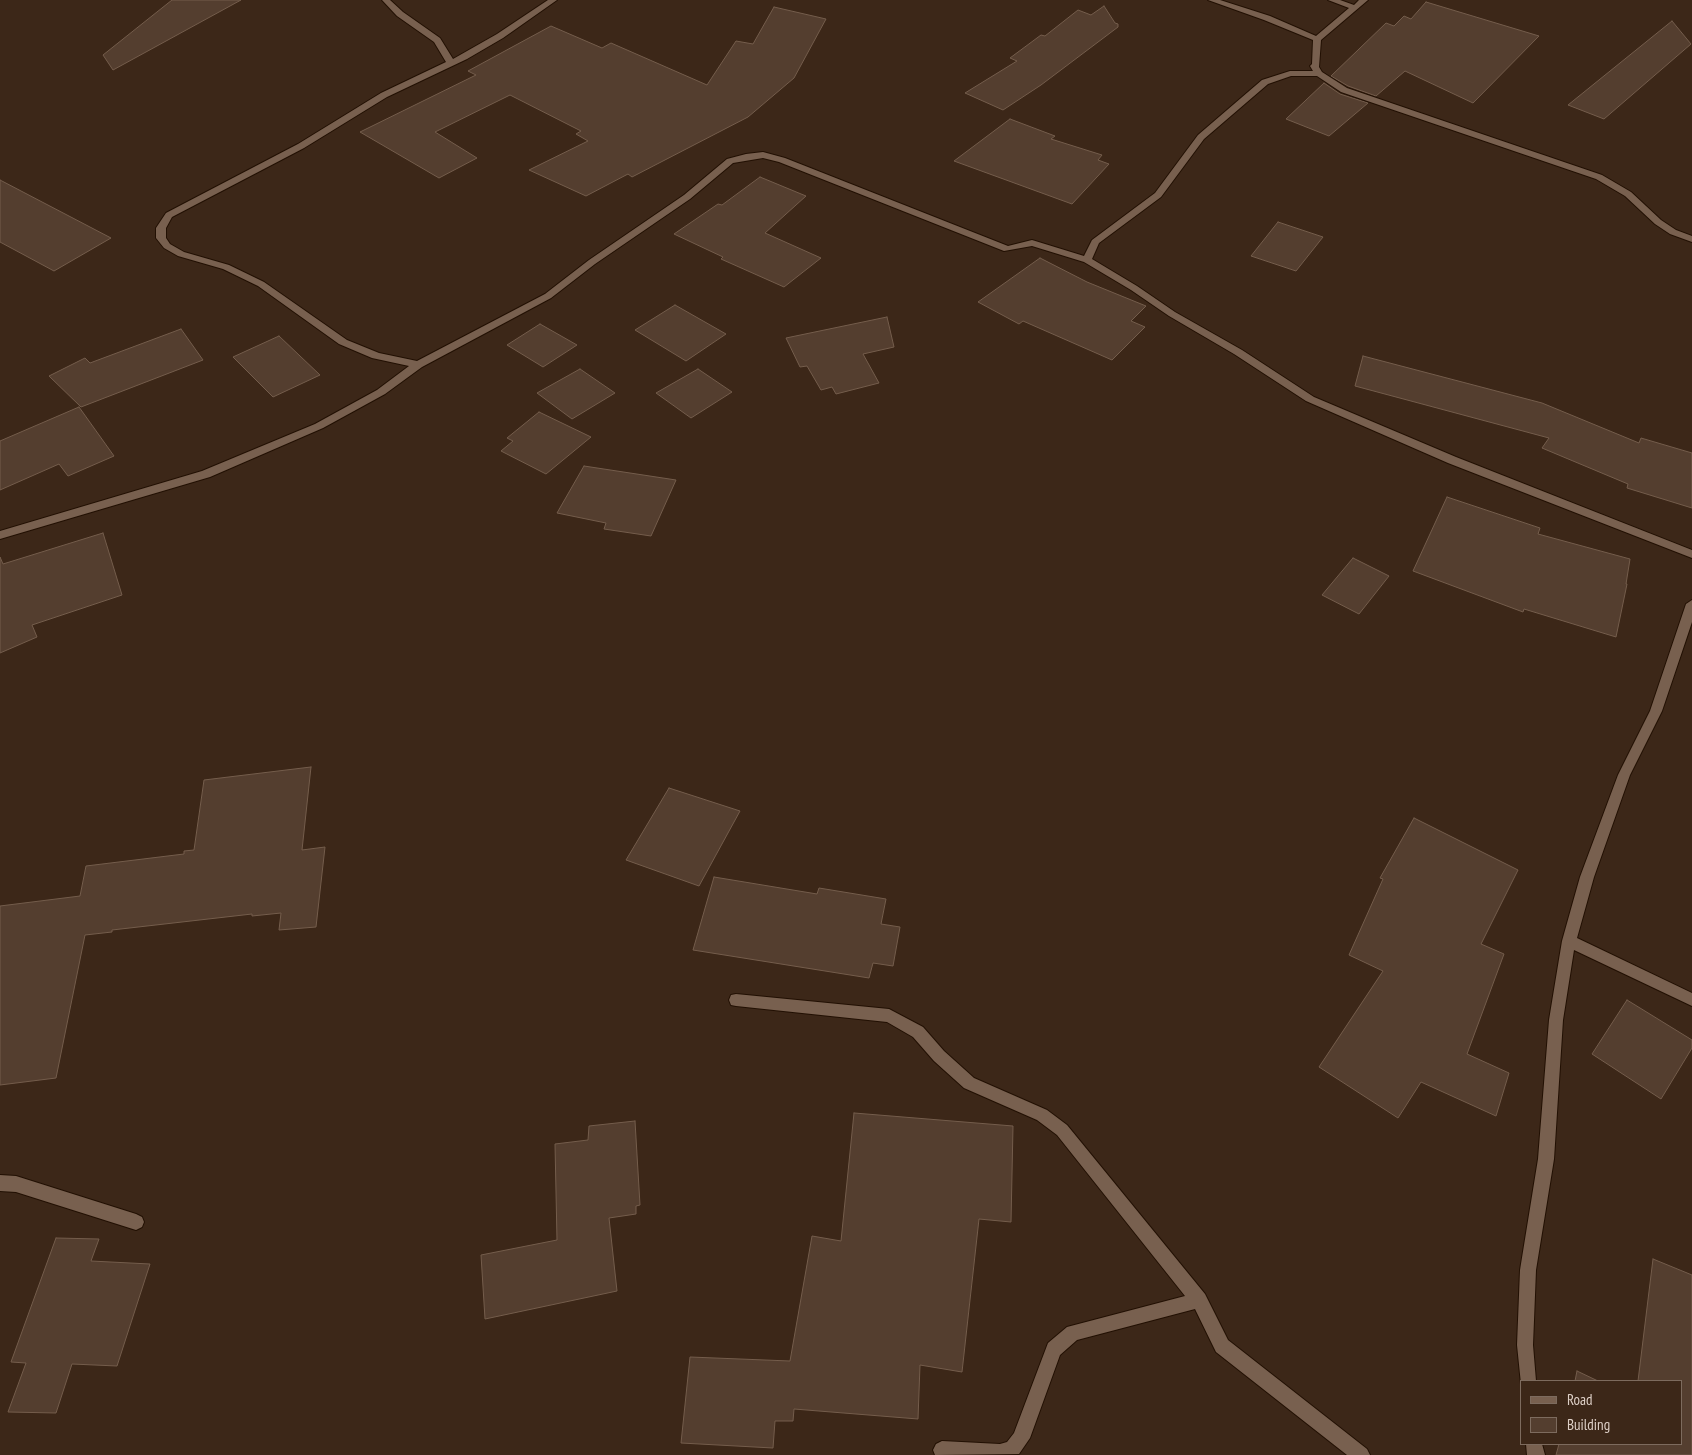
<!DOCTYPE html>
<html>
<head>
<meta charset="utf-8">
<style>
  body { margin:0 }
  #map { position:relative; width:1692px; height:1455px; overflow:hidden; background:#3c2718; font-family:"PT Sans Narrow",sans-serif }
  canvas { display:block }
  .legend { position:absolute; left:1520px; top:1380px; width:162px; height:65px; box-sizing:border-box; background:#3c2718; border:1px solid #7d6b5e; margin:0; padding:6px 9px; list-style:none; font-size:15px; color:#ded0c7 }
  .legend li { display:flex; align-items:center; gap:10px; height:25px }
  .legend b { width:25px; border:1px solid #7d6b5e }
</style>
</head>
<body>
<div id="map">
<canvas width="1692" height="1455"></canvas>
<ul class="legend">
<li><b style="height:6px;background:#78604f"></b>Road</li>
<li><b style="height:14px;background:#543e2f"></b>Building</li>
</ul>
</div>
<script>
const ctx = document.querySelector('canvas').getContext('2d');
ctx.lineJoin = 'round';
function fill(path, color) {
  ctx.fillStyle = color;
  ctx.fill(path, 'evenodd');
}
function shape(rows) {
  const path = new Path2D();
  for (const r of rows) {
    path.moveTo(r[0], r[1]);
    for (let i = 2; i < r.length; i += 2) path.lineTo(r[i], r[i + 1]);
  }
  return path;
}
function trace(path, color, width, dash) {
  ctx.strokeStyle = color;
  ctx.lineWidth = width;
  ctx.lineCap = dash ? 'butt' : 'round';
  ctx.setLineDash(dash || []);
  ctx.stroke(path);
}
const building = shape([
  [172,0,241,0,113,70,103,55,172,0],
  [1426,2,1539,36,1473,103,1405,71,1376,96,1348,86,1331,76,1386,23,1394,26,1404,16,1411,19,1426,2],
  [1104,6,1115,23,1118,24,1118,27,1041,85,1003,110,965,93,1017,61,1010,58,1041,35,1045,36,1078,10,1091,15,1104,6],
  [774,7,826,19,794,78,748,117,632,177,628,174,586,196,529,170,588,141,576,134,581,131,510,95,435,132,477,158,439,178,360,132,476,75,468,71,551,26,602,48,611,43,707,85,736,41,753,44,774,7],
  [1672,21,1691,44,1604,119,1568,105,1672,21],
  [1324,83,1340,94,1368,103,1329,136,1286,119,1324,83],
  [1010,119,1055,136,1051,139,1102,155,1098,160,1109,164,1072,204,954,161,1010,119],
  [760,177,806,196,765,233,821,258,784,287,721,259,723,257,674,234,718,204,722,205,760,177],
  [0,180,111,238,54,271,0,242,0,180],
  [1278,222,1323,237,1296,271,1251,256,1278,222],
  [1040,258,1087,282,1146,306,1131,321,1145,327,1112,360,1023,321,1019,324,978,302,1040,258],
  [675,305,726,334,686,361,635,330,675,305],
  [887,317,894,347,863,354,879,383,836,394,832,387,821,390,807,366,800,367,786,338,887,317],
  [540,324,577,345,543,367,507,345,540,324],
  [181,329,203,360,81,407,49,376,85,358,90,363,181,329],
  [279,336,320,375,273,397,233,357,279,336],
  [1363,356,1542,403,1639,443,1641,438,1692,453,1692,508,1627,488,1628,484,1542,448,1549,438,1355,386,1363,356],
  [580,369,615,393,572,419,537,393,580,369],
  [698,369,732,392,691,418,656,393,698,369],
  [79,407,114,456,68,476,59,464,0,490,0,441,79,407],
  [539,412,591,437,546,474,501,451,513,441,507,438,539,412],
  [584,466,676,480,651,536,604,529,606,523,557,513,584,466],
  [1447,497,1540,528,1538,534,1630,559,1626,584,1627,584,1616,637,1524,609,1523,612,1413,571,1447,497],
  [103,533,122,595,32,625,37,637,0,653,0,557,3,564,103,533],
  [1353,558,1389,576,1359,614,1322,595,1353,558],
  [311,767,302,850,325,847,316,927,279,930,281,913,252,916,252,914,112,930,112,932,85,935,56,1078,0,1085,0,906,80,896,86,866,184,854,184,851,194,850,204,780,311,767],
  [669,788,740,811,699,886,626,860,669,788],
  [1414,818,1518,870,1481,944,1504,954,1467,1054,1509,1073,1496,1116,1421,1082,1398,1118,1319,1067,1383,971,1349,955,1383,879,1380,878,1414,818],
  [714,877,817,894,819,888,886,899,881,924,900,927,893,966,873,963,869,978,693,950,714,877],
  [1627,1000,1692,1040,1692,1048,1661,1099,1592,1054,1627,1000],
  [854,1113,1013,1126,1011,1222,979,1219,962,1372,920,1365,918,1419,794,1409,793,1421,775,1421,773,1448,681,1443,690,1357,790,1361,812,1236,841,1241,854,1113],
  [635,1121,640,1205,636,1206,636,1214,609,1218,617,1291,485,1319,481,1255,557,1240,555,1144,588,1140,589,1126,635,1121],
  [56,1238,99,1239,91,1261,150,1264,117,1366,72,1364,56,1413,8,1412,26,1363,11,1362,56,1238],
  [1653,1259,1692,1275,1692,1455,1556,1455,1559,1444,1681,1444,1681,1381,1638,1381,1653,1259],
  [1577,1371,1598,1381,1575,1381,1577,1371]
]);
fill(building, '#543e2f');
trace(building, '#745d4c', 1);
const minor = shape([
  [382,0,390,0,403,12,440,38,453,59,497,34,548,0,557,0,503,38,467,59,387,97,304,148,172,217,166,228,166,238,170,244,184,252,229,265,264,282,347,340,379,353,417,361,545,294,589,260,684,195,727,159,746,154,763,152,785,158,1008,246,1032,240,1084,256,1092,240,1155,193,1198,135,1262,80,1290,71,1313,71,1310,66,1312,64,1313,40,1264,20,1208,0,1220,0,1270,16,1316,36,1349,8,1328,0,1340,0,1354,5,1359,0,1368,0,1321,40,1319,67,1322,72,1347,88,1602,175,1631,192,1661,220,1676,230,1692,236,1692,242,1670,234,1655,224,1625,196,1596,179,1341,92,1317,76,1291,76,1268,84,1204,139,1161,197,1099,243,1092,259,1137,286,1175,312,1242,350,1314,397,1456,457,1692,550,1692,558,1448,463,1306,401,1234,354,1169,316,1131,290,1084,262,1032,246,1004,251,779,162,763,158,733,163,690,199,595,264,551,298,422,367,385,394,323,428,210,477,0,539,0,531,202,471,315,424,377,390,409,366,372,358,339,344,258,286,223,269,178,256,164,248,156,238,156,228,166,213,298,144,381,93,446,62,434,42,397,16,382,0],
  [1692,600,1692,622,1662,711,1630,775,1594,877,1577,938,1692,993,1692,1006,1574,950,1563,1020,1554,1159,1536,1270,1533,1345,1536,1381,1521,1381,1521,1384,1517,1345,1520,1270,1538,1159,1549,1020,1562,941,1580,877,1618,775,1650,711,1686,604,1692,600],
  [736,994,889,1009,923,1027,944,1051,974,1078,1047,1110,1067,1125,1205,1294,1228,1340,1367,1449,1370,1455,1347,1455,1216,1352,1195,1309,1077,1340,1060,1355,1030,1438,1019,1454,935,1455,933,1450,936,1444,942,1441,1000,1444,1007,1442,1014,1433,1048,1343,1067,1327,1185,1296,1057,1135,1037,1120,964,1088,934,1061,913,1037,887,1022,736,1006,731,1005,729,1000,731,995,736,994],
  [0,1175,16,1176,136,1214,142,1217,144,1222,142,1227,136,1230,16,1192,0,1191,0,1175],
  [1526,1444,1542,1444,1545,1455,1527,1455,1526,1444]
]);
trace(minor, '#221003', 2);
fill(minor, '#78604f');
</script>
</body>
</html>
